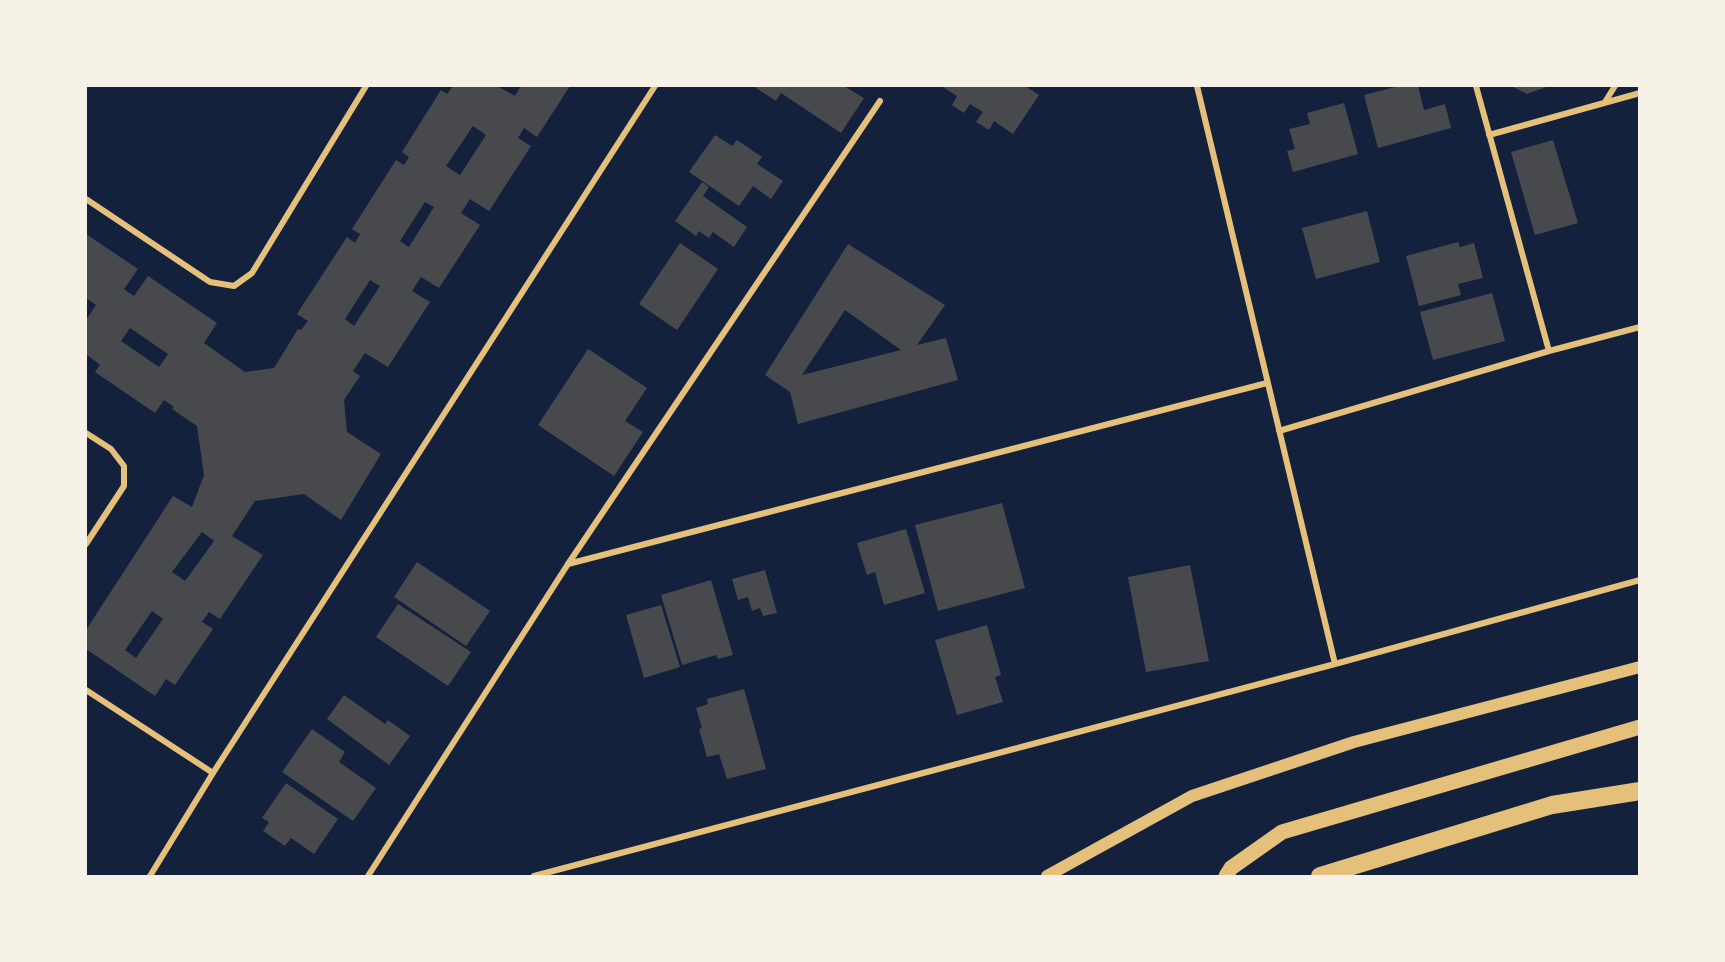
<!DOCTYPE html>
<html>
<head>
<meta charset="utf-8">
<style>
  body { margin:0 }
  #map { position:relative; width:1725px; height:962px; overflow:hidden; background:#14213d; font-family:"Sofia Sans Condensed",sans-serif }
  canvas { display:block }
  .frame { position:absolute; inset:0; border:87px solid #f6f1e7; pointer-events:none }
</style>
</head>
<body>
<div id="map">
<canvas width="1725" height="962"></canvas>
<div class="frame"></div>
</div>
<script>
const ctx = document.querySelector('canvas').getContext('2d');
ctx.lineJoin = 'round';
function fill(path, color) {
  ctx.fillStyle = color;
  ctx.fill(path, 'evenodd');
}
function shape(rows) {
  const path = new Path2D();
  for (const r of rows) {
    path.moveTo(r[0], r[1]);
    for (let i = 2; i < r.length; i += 2) path.lineTo(r[i], r[i + 1]);
  }
  return path;
}
function trace(path, color, width, dash) {
  ctx.strokeStyle = color;
  ctx.lineWidth = width;
  ctx.lineCap = dash ? 'butt' : 'round';
  ctx.setLineDash(dash || []);
  ctx.stroke(path);
}
fill(shape([
  [453,86,497,86,515,96,521,86,570,86,537,137,524,128,518,138,531,146,489,211,470,199,461,213,480,225,439,288,421,277,412,291,430,302,388,367,365,353,353,371,360,376,344,400,347,432,381,454,341,520,304,494,255,501,232,536,263,555,220,619,209,612,202,622,213,629,175,685,166,679,155,696,86,649,86,630,173,496,192,507,204,475,197,426,172,409,174,407,164,400,155,413,95,372,100,365,86,354,86,320,96,305,86,298,86,234,138,269,124,289,134,296,148,276,217,323,204,343,245,372,274,368,298,329,301,330,308,321,297,314,347,237,355,243,360,234,352,229,396,160,404,165,409,157,402,152,441,90,447,94],
  [473,126,486,135,460,175,446,166],
  [425,202,434,207,409,247,400,241],
  [370,280,380,286,354,326,345,319],
  [130,328,168,354,159,367,121,341],
  [202,532,214,541,185,581,172,572],
  [152,611,163,619,136,658,125,650],
  [753,86,844,86,864,98,841,133,781,93,776,101],
  [941,86,1025,86,1039,95,1013,134,994,121,989,130,976,122,983,112,970,104,964,113,952,105,957,96],
  [1399,86,1418,86,1424,110,1445,104,1451,128,1378,148,1364,95],
  [1511,86,1549,86,1527,94],
  [1344,103,1358,154,1293,172,1287,151,1295,149,1289,129,1310,124,1307,113],
  [715,135,732,146,737,140,762,157,757,164,783,181,771,199,753,186,739,206,689,172],
  [1553,140,1578,223,1535,235,1511,152],
  [702,182,709,187,703,196,747,227,734,247,713,232,709,238,699,231,696,236,675,221],
  [1367,211,1380,262,1316,279,1302,228],
  [1458,242,1460,247,1474,243,1483,278,1458,284,1461,295,1419,306,1406,256],
  [680,243,718,269,677,330,639,304],
  [848,244,945,305,917,345,946,338,958,380,798,424,790,392,765,375],
  [845,310,901,350,802,375],
  [1492,293,1505,341,1433,360,1420,312],
  [588,349,647,388,625,421,643,432,614,476,538,425],
  [1002,503,1025,588,938,611,915,525],
  [906,529,925,593,884,605,875,572,867,575,857,543],
  [417,562,490,611,466,646,394,597],
  [1190,565,1209,661,1146,672,1128,577],
  [765,570,777,613,763,616,760,608,752,611,748,597,738,600,732,579],
  [711,580,733,655,718,659,716,655,682,665,661,595],
  [398,604,471,652,448,686,376,637],
  [661,605,680,667,644,678,626,615],
  [987,625,1001,675,995,677,1003,702,957,715,935,640],
  [744,689,766,769,727,779,719,754,707,757,699,729,702,728,696,708,708,704,707,699],
  [344,695,385,724,388,720,410,736,389,765,327,719],
  [312,729,345,752,339,762,376,788,353,821,282,772],
  [286,783,338,819,314,854,291,838,285,846,263,831,269,822,262,818]
]), '#48494c');
trace(shape([
  [1197,86,1335,664],
  [1476,86,1549,351],
  [1605,102,1615,86],
  [1489,135,1640,93],
  [86,199,210,282,234,286,252,273,366,86],
  [1279,431,1549,351,1640,327],
  [86,433,111,449,124,466,124,486,86,544],
  [568,564,1267,383],
  [86,690,213,773],
  [150,876,213,773,655,86],
  [368,876,568,564,880,101],
  [534,876,1335,664,1640,580]
]), '#e5c07b', 6);
trace(shape([
  [1047,876,1192,796,1354,742,1640,667]
]), '#e5c07b', 12);
trace(shape([
  [1226,876,1231,868,1282,832,1640,727]
]), '#e5c07b', 15);
trace(shape([
  [1320,876,1552,805,1640,791]
]), '#e5c07b', 18);
</script>
</body>
</html>
